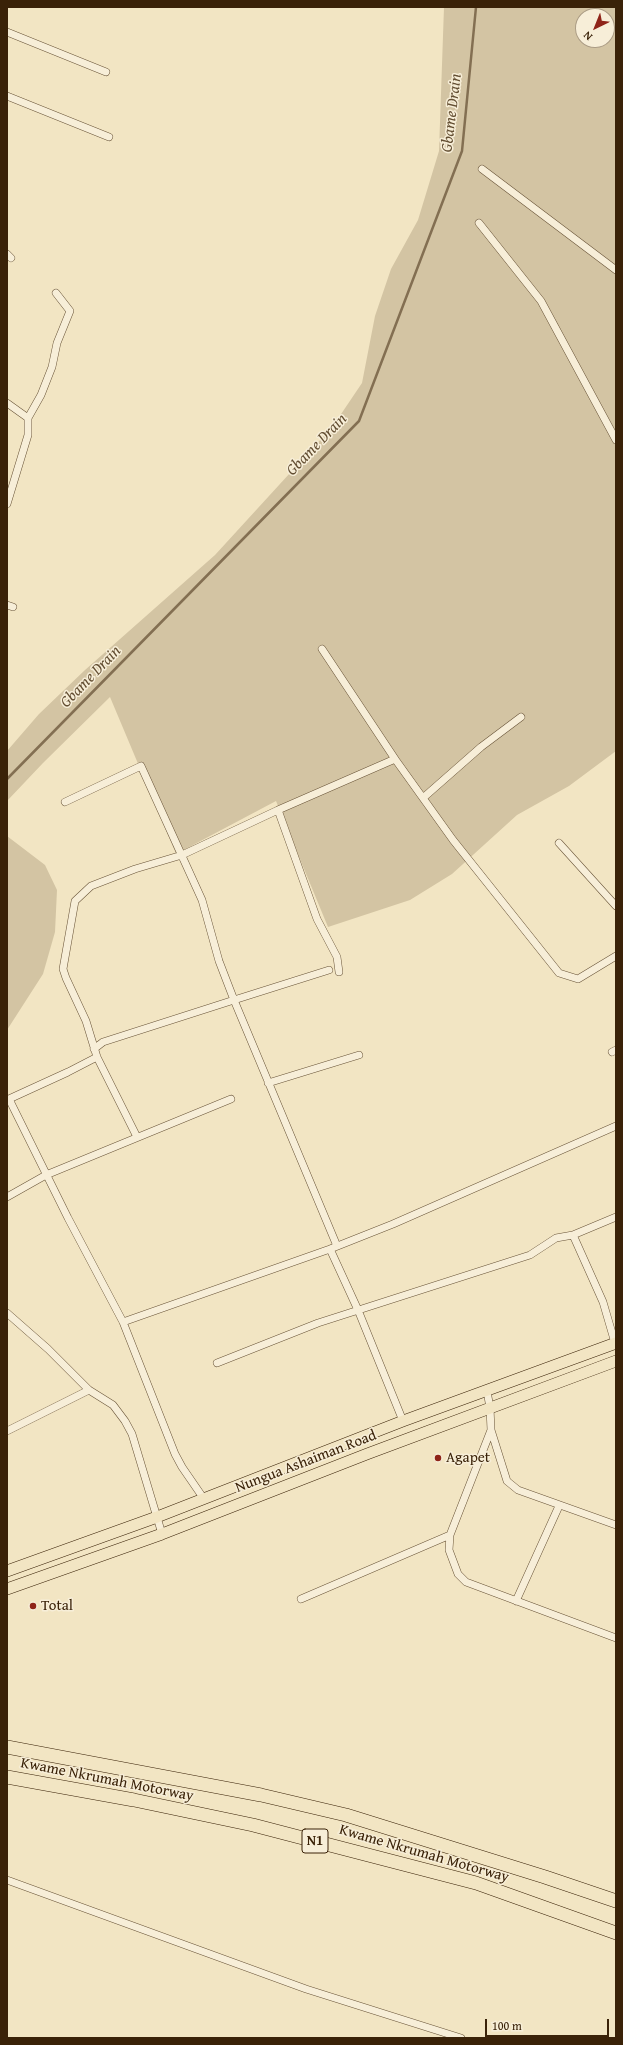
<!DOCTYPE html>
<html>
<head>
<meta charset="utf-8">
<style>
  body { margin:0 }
  #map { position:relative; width:623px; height:2045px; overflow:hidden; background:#f2e5c3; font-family:"Gentium Book Plus",serif }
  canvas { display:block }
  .frame { position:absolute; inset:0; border:8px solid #3a2208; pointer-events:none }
  .north { position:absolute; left:575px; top:8px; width:40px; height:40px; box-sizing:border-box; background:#f7eed8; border:1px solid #ab9c85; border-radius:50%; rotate:223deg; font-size:11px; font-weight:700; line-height:16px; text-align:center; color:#3a2208 }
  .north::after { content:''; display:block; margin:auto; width:14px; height:18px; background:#8f2418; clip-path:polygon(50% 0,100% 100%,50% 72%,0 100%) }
  .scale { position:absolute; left:485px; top:2019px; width:124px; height:18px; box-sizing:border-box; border:2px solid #3a2208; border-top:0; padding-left:5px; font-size:12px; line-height:14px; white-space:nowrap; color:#3a2208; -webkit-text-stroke:3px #f7eed8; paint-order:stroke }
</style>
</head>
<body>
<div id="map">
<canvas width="623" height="2045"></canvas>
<div class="frame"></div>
<div class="north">N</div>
<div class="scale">100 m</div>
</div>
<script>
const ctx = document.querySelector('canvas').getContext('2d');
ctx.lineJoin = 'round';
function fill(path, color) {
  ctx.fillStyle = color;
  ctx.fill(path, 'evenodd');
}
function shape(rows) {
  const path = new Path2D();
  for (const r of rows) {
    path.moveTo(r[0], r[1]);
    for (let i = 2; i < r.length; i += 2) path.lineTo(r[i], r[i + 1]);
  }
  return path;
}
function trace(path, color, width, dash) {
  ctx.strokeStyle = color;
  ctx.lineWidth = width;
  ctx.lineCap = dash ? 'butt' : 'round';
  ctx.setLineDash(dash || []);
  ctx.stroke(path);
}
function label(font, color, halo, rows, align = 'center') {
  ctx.font = font + ' "Gentium Book Plus",serif';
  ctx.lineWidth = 3;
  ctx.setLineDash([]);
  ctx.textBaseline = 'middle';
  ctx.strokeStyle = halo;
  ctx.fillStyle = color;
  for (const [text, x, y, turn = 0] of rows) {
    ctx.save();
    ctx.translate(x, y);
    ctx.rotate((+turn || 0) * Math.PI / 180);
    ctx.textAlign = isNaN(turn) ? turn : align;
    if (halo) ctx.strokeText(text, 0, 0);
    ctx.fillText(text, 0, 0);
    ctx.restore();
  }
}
fill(shape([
  [444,7,616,7,616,751,569,786,517,815,452,874,410,900,328,927,276,801,176,854,110,697,43,763,7,801,7,751,39,714,85,670,215,555,333,426,362,383,375,316,391,269,418,220,439,151],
  [583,16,607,16,607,40,583,40],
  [7,836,45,865,57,890,55,932,43,974,7,1030]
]), '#d3c4a3');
trace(shape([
  [7,779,359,421,462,151,476,7]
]), '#836f52', 2.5);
const minor = shape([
  [7,32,106,72],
  [7,96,109,137],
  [482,169,616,270],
  [479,223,541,301,616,440],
  [7,254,11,258],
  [7,403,28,418,28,435,7,504],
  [28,418,41,395,52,367,57,343,70,311,56,293],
  [7,605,13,607],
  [322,649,395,759],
  [423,798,481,747,521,717],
  [65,802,141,766,202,900,219,961,234,1000,103,1042,94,1049],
  [278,810,395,759,453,840,559,973,578,979,616,956],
  [559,843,616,906],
  [329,970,234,1000,337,1246],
  [612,1052,616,1050],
  [97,1057,68,1072,9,1099,68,1218,123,1322],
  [268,1083,359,1055],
  [137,1137,97,1057,86,1021,66,978,63,969,75,901,91,886,135,869,182,855,278,810,317,919,337,957,339,972],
  [7,1197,46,1175,231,1099],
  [573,1235,603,1302,615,1343],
  [330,1249,358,1310,403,1421],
  [7,1313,48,1349,89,1390,113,1405,125,1421,132,1434,162,1534],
  [217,1363,318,1323,530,1255,556,1238,573,1235,616,1217],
  [487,1391,490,1408,491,1430,507,1481,518,1490,616,1525],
  [491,1430,450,1535,449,1550,458,1574,466,1582,616,1638],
  [7,1431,89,1390],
  [204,1499,182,1467,175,1454,123,1322,330,1249,393,1224,616,1126],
  [301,1599,450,1535],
  [516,1601,559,1506],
  [7,1880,306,1989,461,2038]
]);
const primary = shape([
  [7,1571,157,1517,403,1421,616,1343],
  [7,1589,162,1534,367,1454,616,1361]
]);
const motorway = shape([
  [7,1747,261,1795,346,1815,545,1877,616,1901],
  [7,1777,134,1800,253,1825,345,1849,476,1883,616,1933]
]);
trace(minor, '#685337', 8);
trace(primary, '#3a2208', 12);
trace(motorway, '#3a2208', 14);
trace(minor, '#f7eed8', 7);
trace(primary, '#f2e5c3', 11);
trace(motorway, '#f2e5c3', 13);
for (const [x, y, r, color] of [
  [438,1458,4,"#8f2418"],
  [33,1606,4,"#8f2418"]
]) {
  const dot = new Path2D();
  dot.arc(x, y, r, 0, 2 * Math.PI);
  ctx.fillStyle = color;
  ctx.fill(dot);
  trace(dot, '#f7eed8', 1.5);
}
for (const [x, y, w] of [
  [315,1841,26]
]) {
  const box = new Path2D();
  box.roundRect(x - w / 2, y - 12, w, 24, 3);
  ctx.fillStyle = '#f7eed8';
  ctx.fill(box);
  trace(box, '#3a2208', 1);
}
label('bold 14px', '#3a2208', null, [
  ["N1",315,1841]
]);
label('15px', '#3a2208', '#f7eed8', [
  ["Agapet",446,1458],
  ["Total",41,1606]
], 'left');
label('15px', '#3a2208', '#f7eed8', [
  ["Nungua Ashaiman Road",306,1462,-21],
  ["Kwame Nkrumah Motorway",107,1780,11],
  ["Kwame Nkrumah Motorway",424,1854,16]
]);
label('italic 16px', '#644f33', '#f7eed8', [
  ["Gbame Drain",452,113,-83],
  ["Gbame Drain",317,445,-46],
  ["Gbame Drain",91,677,-46]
]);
</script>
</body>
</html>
